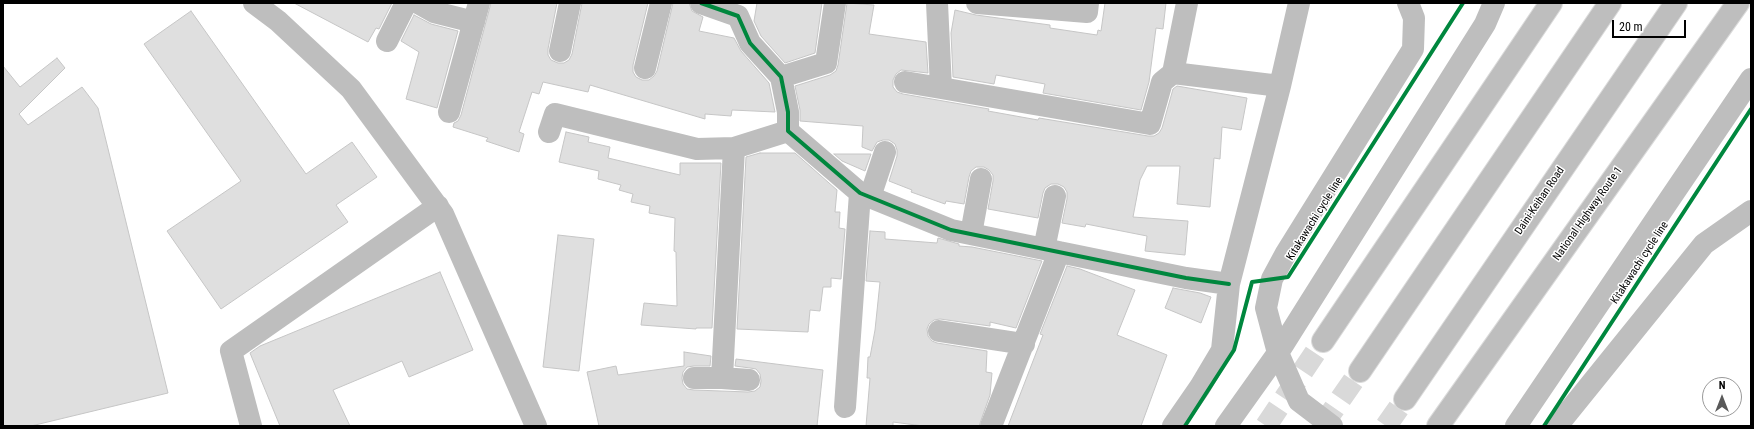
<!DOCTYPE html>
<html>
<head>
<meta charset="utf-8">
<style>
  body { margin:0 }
  #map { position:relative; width:1754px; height:429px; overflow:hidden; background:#fff; font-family:"Roboto Condensed",sans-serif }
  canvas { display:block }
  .frame { position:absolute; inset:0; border:4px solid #000; pointer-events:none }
  .north { position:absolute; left:1702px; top:377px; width:40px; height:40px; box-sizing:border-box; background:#fff; border:1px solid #999; border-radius:50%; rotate:0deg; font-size:11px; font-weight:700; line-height:16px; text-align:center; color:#000 }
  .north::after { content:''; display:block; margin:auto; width:14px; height:18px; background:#595959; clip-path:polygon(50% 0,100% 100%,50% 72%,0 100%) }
  .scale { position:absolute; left:1612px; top:20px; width:74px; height:18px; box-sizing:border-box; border:2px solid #000; border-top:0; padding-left:5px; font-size:12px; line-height:14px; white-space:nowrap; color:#000; -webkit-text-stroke:3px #fff; paint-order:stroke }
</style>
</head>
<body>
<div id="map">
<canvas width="1754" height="429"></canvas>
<div class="frame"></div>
<div class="north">N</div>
<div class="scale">20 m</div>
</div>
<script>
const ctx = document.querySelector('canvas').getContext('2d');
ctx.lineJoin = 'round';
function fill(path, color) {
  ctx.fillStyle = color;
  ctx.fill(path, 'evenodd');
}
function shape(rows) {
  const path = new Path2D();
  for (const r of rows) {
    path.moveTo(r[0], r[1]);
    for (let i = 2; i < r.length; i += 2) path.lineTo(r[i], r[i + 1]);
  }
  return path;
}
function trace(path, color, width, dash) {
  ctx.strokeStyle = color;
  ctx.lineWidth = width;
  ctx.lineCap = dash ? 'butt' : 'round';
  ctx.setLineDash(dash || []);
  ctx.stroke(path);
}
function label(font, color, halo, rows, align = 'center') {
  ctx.font = font + ' "Roboto Condensed",sans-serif';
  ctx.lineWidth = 3;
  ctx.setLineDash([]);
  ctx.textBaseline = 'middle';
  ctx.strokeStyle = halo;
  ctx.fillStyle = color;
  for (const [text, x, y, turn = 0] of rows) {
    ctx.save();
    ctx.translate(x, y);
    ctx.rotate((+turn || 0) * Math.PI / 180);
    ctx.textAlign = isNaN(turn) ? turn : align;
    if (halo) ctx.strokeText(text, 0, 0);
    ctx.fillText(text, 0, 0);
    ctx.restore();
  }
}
const building = shape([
  [294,3,392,3,379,29,376,28,368,42,294,3],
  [491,3,557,3,548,49,548,55,551,60,558,63,564,63,569,60,572,54,582,3,648,3,633,65,633,72,636,77,642,80,649,80,654,76,657,71,673,3,689,3,692,11,703,17,699,31,734,38,741,51,769,83,775,112,732,110,731,116,705,114,705,119,590,85,588,92,543,82,539,94,532,92,519,132,524,134,519,152,486,141,488,138,453,127,454,123,458,121,461,115,491,3],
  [757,3,822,3,815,53,785,63,761,36,754,21,757,3],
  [847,3,874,5,869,34,926,42,928,73,901,70,896,74,893,80,893,87,897,92,903,94,989,109,988,111,1038,120,1039,118,1148,136,1154,136,1159,133,1162,128,1173,89,1177,86,1247,98,1241,130,1222,127,1220,159,1214,158,1210,207,1177,204,1180,166,1147,166,1140,180,1133,217,1188,221,1185,255,1145,251,1147,236,1086,224,1085,227,1062,223,1067,199,1067,192,1064,187,1058,184,1051,184,1045,188,1043,193,1038,218,988,209,993,181,993,175,989,170,984,167,976,167,971,171,969,177,964,204,946,201,945,204,911,192,912,190,889,181,897,156,897,150,895,144,889,140,883,140,877,142,872,151,862,147,863,126,800,121,800,110,795,86,830,75,836,71,838,65,847,3],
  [1105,3,1166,3,1163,29,1156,28,1149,82,1141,110,1043,93,1045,84,996,75,994,84,953,77,951,33,955,10,976,15,1050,25,1050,28,1097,35,1098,30,1101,31,1105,3],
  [191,11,306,174,352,142,377,177,336,205,348,222,221,309,167,231,241,181,144,44,191,11],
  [414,15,431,24,458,31,437,108,406,99,419,52,401,41,414,15],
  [57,58,65,68,19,114,28,125,82,87,98,108,168,393,31,426,3,426,3,66,20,87,57,58],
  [566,132,589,137,588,142,610,147,608,158,680,175,680,163,721,163,712,328,696,328,696,329,641,325,644,303,677,306,676,252,674,251,675,218,649,213,650,206,631,202,633,194,619,190,621,185,598,179,599,171,559,162,566,132],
  [760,153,795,153,837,190,835,212,840,212,839,228,845,229,841,279,831,278,831,287,823,287,820,311,810,310,808,332,737,329,746,157,760,153],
  [834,154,871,154,865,171,842,161,834,154],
  [870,231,885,232,885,239,937,243,938,238,959,244,959,246,972,247,1042,261,1016,328,990,322,990,326,940,319,934,320,929,324,927,329,928,336,932,341,937,343,987,351,986,372,992,373,990,395,979,426,923,426,893,422,893,426,866,426,870,378,867,378,868,357,870,357,875,330,880,282,866,281,870,231],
  [558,235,594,239,579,371,543,367,558,235],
  [1067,266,1080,269,1135,290,1117,335,1167,355,1141,426,1008,426,1043,335,1040,334,1067,266],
  [440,272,473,350,409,377,402,361,333,390,350,426,280,426,250,353,260,346,440,272],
  [1173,288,1200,293,1211,297,1201,323,1165,308,1173,288],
  [684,352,711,356,710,366,694,366,687,367,683,372,682,378,683,384,687,389,694,390,748,392,755,391,760,387,761,381,760,374,756,369,750,368,735,366,736,359,823,370,817,426,599,426,587,372,616,366,618,375,684,366,684,352]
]);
fill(building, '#dfdfdf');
trace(building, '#c6c6c6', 1);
trace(shape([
  [1266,426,1323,341],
  [1322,426,1360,371],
  [1386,426,1405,399]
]), '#d9d9d9', 22, [22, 11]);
const highway = shape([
  [1323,341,1551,3],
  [1360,371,1610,3],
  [1405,399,1676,3],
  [1438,426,1738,3]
]);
trace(highway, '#dbdbdb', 24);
trace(shape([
  [254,3,278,21,351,89,443,214,536,426],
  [418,3,434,12,474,22],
  [701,3,738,16,750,43,781,77,788,112,788,131,860,193,951,230,1186,278,1229,284],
  [937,3,941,88,1150,124,1162,82,1173,73,1187,3],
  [977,3,1087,12,1088,3],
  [387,41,406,3],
  [560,51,570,3],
  [645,68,661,3],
  [1173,73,1280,86,1299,3],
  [781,77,826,63,835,3],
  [905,82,941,88],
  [449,112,479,3],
  [549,132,555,114,697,149,734,148,788,131],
  [870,197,885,152],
  [971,234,981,179],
  [1044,249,1055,196],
  [939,331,1024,344],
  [694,378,722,378,749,380],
  [722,378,734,148],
  [845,407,860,193],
  [251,426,231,351,438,206],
  [991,426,1059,252],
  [1173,426,1200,387,1222,350,1229,284,1280,86],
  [1226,426,1278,353,1485,24,1494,3],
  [1332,426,1299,401,1278,353,1266,308,1272,279,1286,253,1413,49,1414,18,1408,3],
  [1516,426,1751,79],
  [1557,426,1704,244,1751,211]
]), '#bebebe', 22);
trace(highway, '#bebebe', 22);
trace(shape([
  [701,3,738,16,750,43,781,77,788,112,788,131,860,193,951,230,1186,278,1229,284],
  [1185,426,1234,350,1252,282,1288,277,1463,3],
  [1544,426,1751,109]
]), '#00873e', 4);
label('11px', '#000', '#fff', [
  ["Daini-Keihan Road",1540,201,-56],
  ["National Highway Route 1",1588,214,-55],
  ["Kitakawachi cycle line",1315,219,-58],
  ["Kitakawachi cycle line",1640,263,-57]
]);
</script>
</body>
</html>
